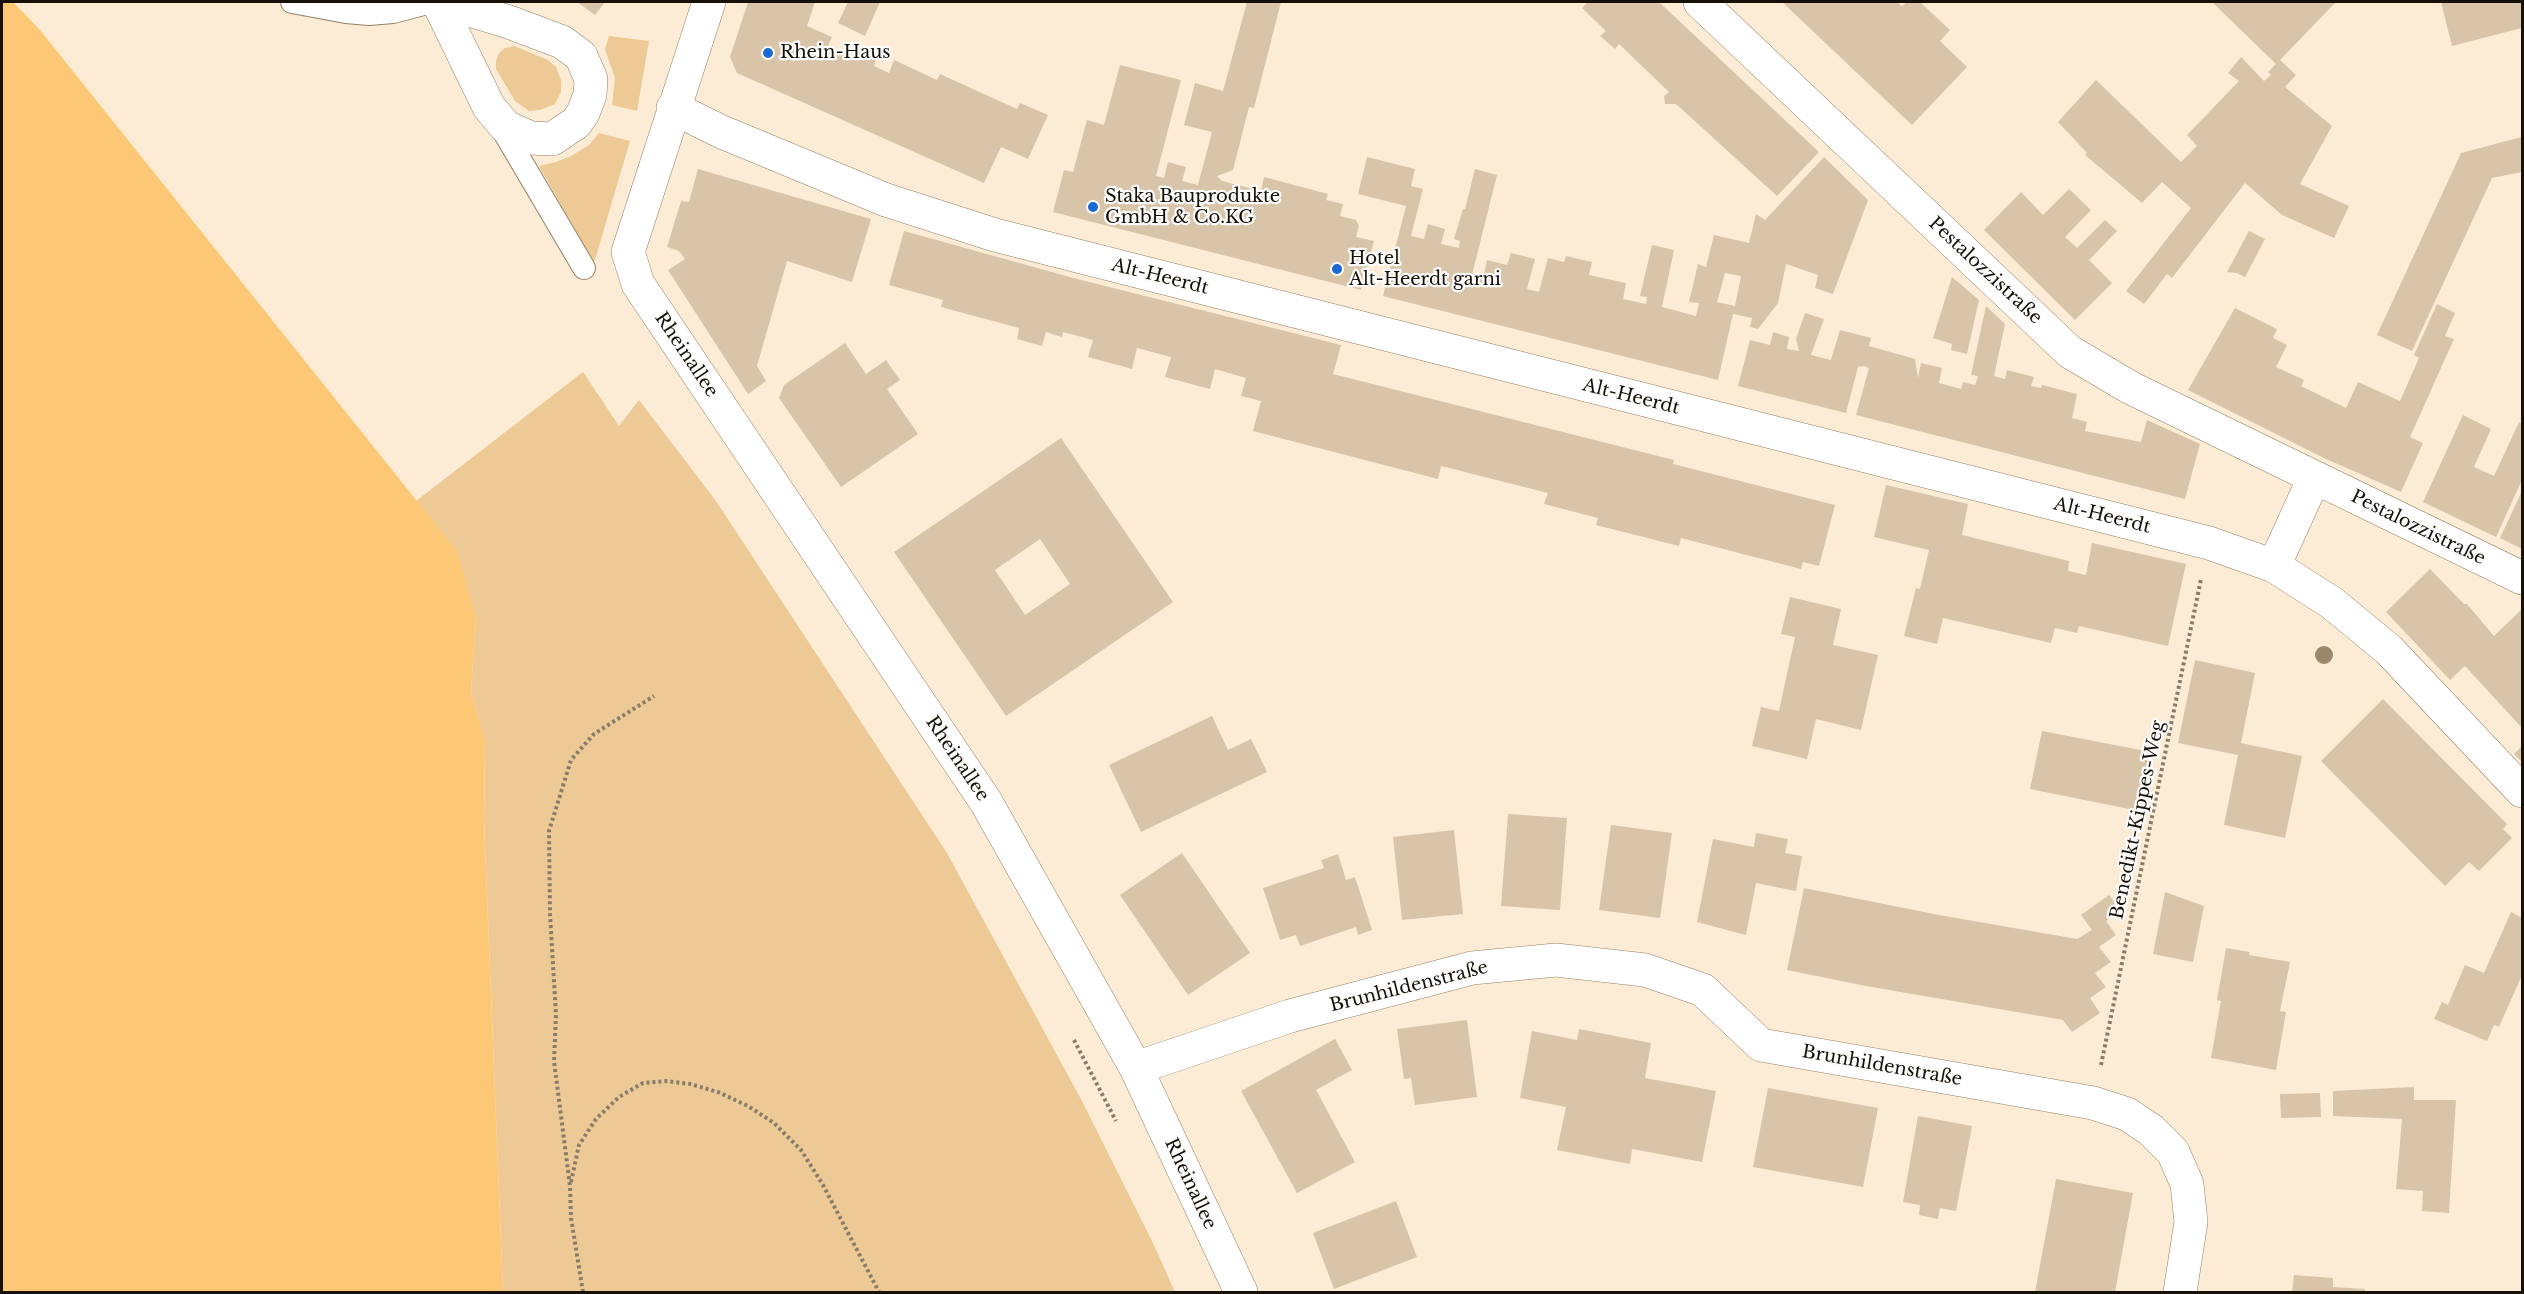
<!DOCTYPE html>
<html>
<head>
<meta charset="utf-8">
<style>
  body { margin:0 }
  #map { position:relative; width:2524px; height:1294px; overflow:hidden; background:#fcecd5; font-family:"Libre Baskerville",serif }
  canvas { display:block }
  .frame { position:absolute; inset:0; border:3px solid #171006; pointer-events:none }
</style>
</head>
<body>
<div id="map">
<canvas width="2524" height="1294"></canvas>
<div class="frame"></div>
</div>
<script>
const ctx = document.querySelector('canvas').getContext('2d');
ctx.lineJoin = 'round';
function fill(path, color) {
  ctx.fillStyle = color;
  ctx.fill(path, 'evenodd');
}
function shape(rows) {
  const path = new Path2D();
  for (const r of rows) {
    path.moveTo(r[0], r[1]);
    for (let i = 2; i < r.length; i += 2) path.lineTo(r[i], r[i + 1]);
  }
  return path;
}
function trace(path, color, width, dash) {
  ctx.strokeStyle = color;
  ctx.lineWidth = width;
  ctx.lineCap = dash ? 'butt' : 'round';
  ctx.setLineDash(dash || []);
  ctx.stroke(path);
}
function label(font, color, halo, rows, align = 'center') {
  ctx.font = font + ' "Libre Baskerville",serif';
  ctx.lineWidth = 4.5;
  ctx.setLineDash([]);
  ctx.textBaseline = 'middle';
  ctx.strokeStyle = halo;
  ctx.fillStyle = color;
  for (const [text, x, y, turn = 0] of rows) {
    ctx.save();
    ctx.translate(x, y);
    ctx.rotate((+turn || 0) * Math.PI / 180);
    ctx.textAlign = isNaN(turn) ? turn : align;
    if (halo) ctx.strokeText(text, 0, 0);
    ctx.fillText(text, 0, 0);
    ctx.restore();
  }
}
fill(shape([
  [609,36,649,41,637,111,612,105,615,78,605,49],
  [514,46,548,60,556,67,561,80,561,92,555,104,540,110,529,111,515,101,496,69,496,61,499,53,505,48],
  [599,133,630,141,594,263,539,166,556,162,571,156,589,145],
  [583,372,619,426,639,400,716,501,947,853,1082,1101,1154,1245,1175,1292,503,1292,484,821,485,743,471,691,476,618,416,501]
]), '#edca95');
fill(shape([
  [2,2,13,2,40,30,457,551,476,618,471,691,485,742,484,821,503,1292,2,1292]
]), '#fcc875');
fill(shape([
  [577,2,605,2,595,15],
  [748,2,815,2,807,26,832,37,828,46,852,57,855,48,877,58,874,66,889,73,894,60,937,80,940,74,1017,109,1020,103,1048,115,1028,159,1001,147,984,183,737,73,730,57],
  [848,2,880,2,865,36,838,23],
  [1247,2,1281,2,1254,108,1249,107,1233,170,1217,176,1222,181,1261,191,1264,177,1328,194,1326,200,1343,204,1340,216,1356,220,1359,226,1356,237,1374,241,1361,290,1053,212,1064,170,1073,172,1087,120,1104,125,1120,65,1181,80,1156,176,1164,178,1168,162,1186,167,1182,181,1198,185,1212,132,1184,125,1195,83,1223,91],
  [1588,2,1659,2,1819,152,1777,196,1676,104,1665,104,1664,96,1669,92,1619,44,1615,49,1600,36,1606,31,1582,8],
  [1782,2,1897,2,1902,6,1907,2,1920,2,1950,30,1940,41,1967,67,1912,125],
  [2212,2,2336,2,2280,60,2296,75,2285,87,2332,126,2300,184,2349,206,2334,238,2282,215,2245,183,2172,278,2167,274,2144,304,2126,291,2191,208,2162,182,2142,203,2085,155,2087,153,2058,122,2096,80,2181,162,2197,146,2187,135,2239,81,2228,73,2241,57,2264,81,2271,75,2268,72,2276,64],
  [2441,2,2522,2,2522,28,2452,46],
  [2522,137,2522,172,2492,178,2412,351,2377,335,2461,153],
  [1367,157,1415,169,1411,186,1423,189,1411,236,1424,239,1428,224,1445,229,1441,244,1459,248,1460,241,1454,239,1463,209,1465,209,1475,169,1497,175,1472,275,1483,278,1487,260,1507,265,1511,253,1535,259,1527,289,1539,292,1548,258,1564,262,1566,256,1592,262,1589,275,1626,283,1623,299,1646,304,1647,297,1640,296,1652,245,1674,250,1662,307,1696,316,1699,303,1689,302,1698,264,1706,267,1714,235,1749,243,1756,214,1765,220,1824,157,1868,200,1833,294,1815,288,1818,275,1786,264,1778,303,1758,329,1750,327,1752,318,1733,314,1718,380,1383,296,1406,206,1358,194],
  [1725,273,1741,276,1735,306,1717,302],
  [698,169,871,219,852,282,787,261,757,366,766,381,748,394,668,270,685,259,679,251,667,247,681,201,689,202],
  [2069,189,2091,210,2065,237,2077,248,2105,220,2117,231,2089,260,2112,283,2075,320,1984,230,2021,192,2043,215],
  [904,231,1077,279,1341,345,1333,374,1674,460,1673,464,1835,505,1819,566,1803,562,1801,569,1681,538,1679,546,1596,525,1598,518,1544,504,1548,493,1441,466,1438,479,1253,431,1261,401,1241,396,1246,378,1215,369,1210,389,1165,377,1171,357,1137,348,1132,369,1088,357,1093,340,1063,332,1062,337,1046,332,1042,346,1017,339,1019,328,941,307,943,300,889,285],
  [2249,231,2265,239,2245,277,2237,273,2227,272],
  [1952,277,1979,300,1967,354,1951,350,1952,344,1933,338],
  [2437,304,2455,313,2445,336,2454,339,2410,437,2423,443,2401,492,2324,458,2188,390,2235,308,2277,329,2273,338,2287,345,2276,367,2304,380,2301,386,2346,408,2358,382,2400,401,2419,358,2414,355],
  [1986,306,2005,324,1994,376,2005,379,2007,370,2034,377,2031,386,2041,388,2042,385,2077,394,2072,418,2087,422,2085,431,2141,442,2147,420,2200,444,2185,499,1856,415,1869,368,1864,366,1858,367,1846,413,1738,386,1750,340,1770,345,1773,332,1789,337,1787,349,1799,351,1796,339,1805,313,1824,319,1811,355,1831,360,1840,330,1871,338,1869,346,1915,359,1918,378,1921,363,1942,368,1939,383,1961,389,1963,382,1975,385,1978,376,1971,375],
  [845,343,866,374,886,360,900,380,887,389,918,434,841,487,779,398,784,385],
  [2463,415,2491,429,2474,467,2494,476,2519,422,2522,424,2522,480,2496,537,2423,502],
  [1061,438,1173,602,1006,716,894,552],
  [1040,539,1070,584,1025,615,995,570],
  [1886,485,1968,504,1962,535,2069,561,2068,571,2086,575,2092,543,2186,564,2168,646,2079,626,2077,633,2055,628,2051,643,1943,618,1937,644,1904,636,1916,588,1920,589,1929,550,1874,537],
  [2522,491,2522,549,2500,538],
  [2430,569,2464,604,2467,604,2494,636,2522,609,2522,728,2465,666,2450,680,2386,612],
  [1790,597,1841,609,1833,645,1878,655,1861,730,1816,719,1807,759,1752,746,1761,707,1779,711,1795,637,1781,634],
  [2195,660,2255,673,2241,743,2302,756,2285,838,2224,825,2238,755,2178,743],
  [2383,699,2507,824,2503,829,2512,838,2479,871,2469,862,2445,886,2321,761],
  [1212,716,1228,750,1251,739,1267,772,1141,832,1109,765],
  [2042,731,2151,752,2139,811,2030,789],
  [2522,746,2522,762,2514,754],
  [1508,814,1567,818,1560,910,1501,906],
  [1611,825,1672,833,1660,918,1599,910],
  [1454,830,1463,914,1402,920,1393,837],
  [1756,833,1788,839,1785,853,1802,856,1796,891,1756,883,1746,935,1697,922,1713,839,1754,847],
  [1182,853,1250,953,1188,995,1120,895],
  [1338,854,1346,880,1355,877,1372,930,1358,935,1356,927,1300,946,1296,935,1280,940,1263,888,1324,868,1321,860],
  [1804,888,1939,915,2077,939,2092,930,2081,915,2109,895,2120,910,2106,921,2116,935,2099,947,2111,962,2095,973,2106,987,2090,998,2100,1013,2072,1032,2063,1020,1866,986,1787,970],
  [2165,892,2204,906,2193,962,2153,954],
  [2511,912,2522,918,2522,975,2499,1027,2494,1025,2487,1041,2434,1019,2442,1002,2448,1005,2465,965,2484,973],
  [2226,948,2250,952,2249,955,2290,962,2280,1011,2286,1012,2276,1070,2211,1058,2221,1001,2217,1000],
  [1467,1020,1477,1097,1415,1105,1411,1078,1404,1079,1397,1029],
  [1579,1029,1651,1043,1645,1078,1716,1091,1702,1162,1632,1149,1630,1164,1557,1150,1566,1107,1520,1098,1532,1031,1577,1040],
  [1335,1039,1352,1070,1316,1090,1355,1162,1297,1193,1241,1091],
  [2414,1087,2414,1100,2456,1100,2449,1213,2422,1211,2423,1191,2396,1189,2402,1119,2333,1116,2333,1091],
  [1768,1088,1878,1108,1863,1187,1753,1167],
  [2320,1093,2321,1117,2281,1118,2280,1094],
  [1918,1116,1972,1126,1956,1211,1940,1208,1938,1219,1919,1215,1920,1205,1903,1202],
  [2056,1179,2133,1193,2115,1292,2035,1292],
  [1396,1201,1417,1257,1334,1289,1313,1233],
  [2294,1275,2333,1278,2333,1287,2365,1289,2365,1292,2292,1292]
]), '#d8c5a9');
const lane = shape([
  [292,2,346,12,369,14,393,12,431,2],
  [498,122,584,268]
]);
const street = shape([
  [438,2,489,107,506,127,531,138,552,139,576,123,583,113,590,95,591,79,581,56,562,42,509,22,443,2],
  [709,2,628,252,638,284,986,802,1136,1068,1241,1292],
  [1700,2,2070,352,2131,388,2522,578],
  [673,108,722,132,886,200,995,235,2209,543,2274,566,2332,603,2389,650,2522,791],
  [2274,566,2314,478],
  [1136,1068,1290,1016,1472,968,1556,960,1645,970,1703,990,1761,1045,2093,1103,2127,1114,2151,1130,2173,1152,2187,1184,2191,1222,2180,1292]
]);
trace(lane, '#938166', 24);
trace(street, '#938166', 34);
trace(shape([
  [1074,1040,1116,1121],
  [2101,1065,2201,579],
  [571,1182,579,1145,596,1119,619,1097,643,1083,666,1081,690,1084,718,1092,748,1106,774,1123,801,1150,823,1185,879,1292],
  [583,1292,571,1218,570,1186,554,1061,556,1015,550,914,549,831,571,760,594,734,654,696]
]), '#877c6b', 4, [3, 3]);
trace(lane, '#fff', 22);
trace(street, '#fff', 33);
ctx.fillStyle = '#9b886a';
for (const [x, y] of [
  [2324,655]
]) {
  ctx.beginPath();
  ctx.arc(x, y, 9, 0, 2 * Math.PI);
  ctx.fill();
}
for (const [x, y, r, color] of [
  [768,53,6,"#1969d3"],
  [1093,207,6,"#1969d3"],
  [1337,269,6,"#1969d3"]
]) {
  const dot = new Path2D();
  dot.arc(x, y, r, 0, 2 * Math.PI);
  ctx.fillStyle = color;
  ctx.fill(dot);
  trace(dot, '#fcfcfc', 2);
}
label('18px', '#171006', '#fcfcfc', [
  ["Rhein-Haus",780,53],
  ["Staka Bauprodukte",1105,197],
  ["GmbH & Co.KG",1105,218],
  ["Hotel",1349,259],
  ["Alt-Heerdt garni",1349,280]
], 'left');
label('18px', '#171006', '#fcfcfc', [
  ["Pestalozzistraße",1985,271,43],
  ["Alt-Heerdt",1160,277,14],
  ["Rheinallee",686,355,56],
  ["Alt-Heerdt",1631,397,14],
  ["Alt-Heerdt",2102,516,14],
  ["Pestalozzistraße",2418,528,26],
  ["Rheinallee",957,759,56],
  ["Benedikt-Kippes-Weg",2138,820,-78],
  ["Brunhildenstraße",1409,987,-14],
  ["Brunhildenstraße",1882,1066,10],
  ["Rheinallee",1190,1184,65]
]);
</script>
</body>
</html>
